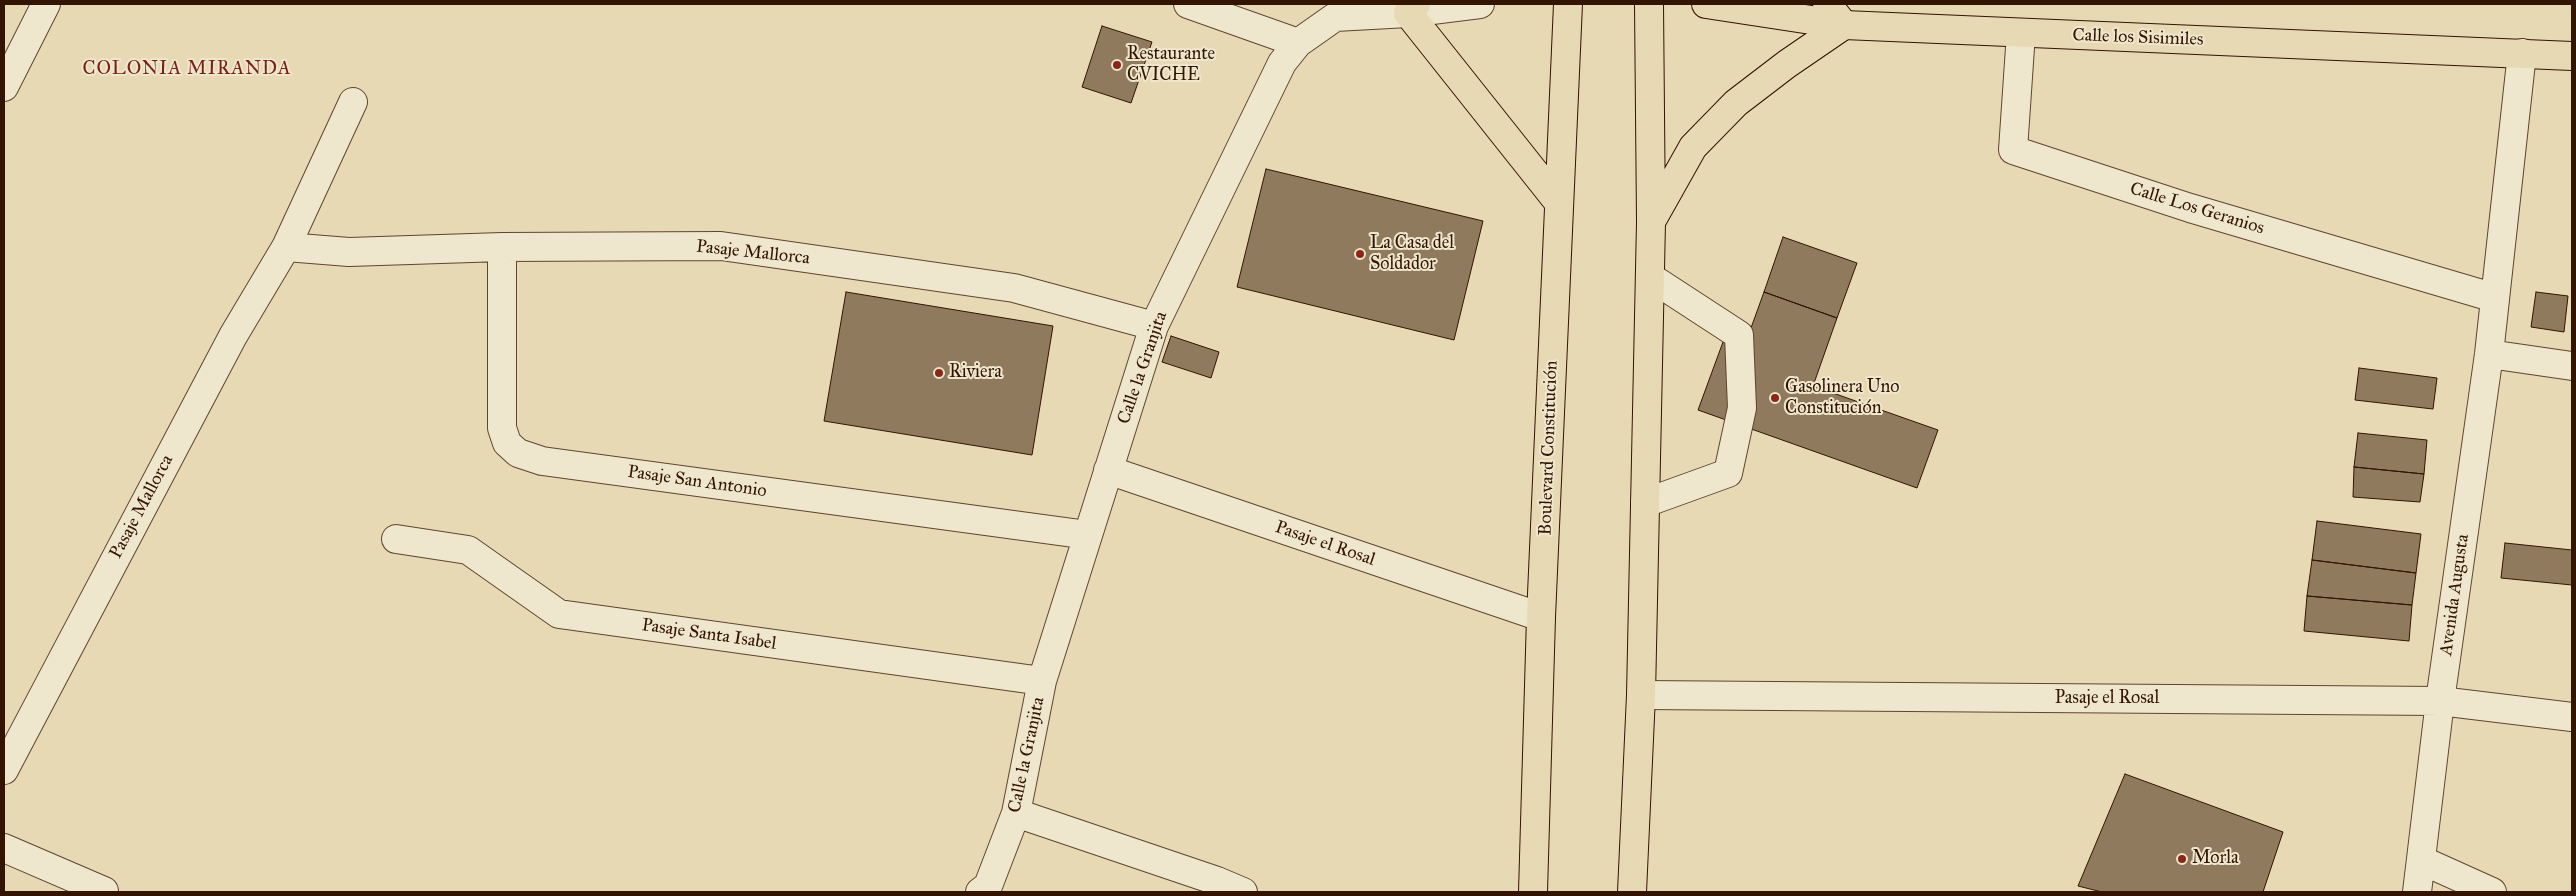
<!DOCTYPE html>
<html>
<head>
<meta charset="utf-8">
<style>
  body { margin:0 }
  #map { position:relative; width:2576px; height:896px; overflow:hidden; background:#e7d9b4; font-family:"IM FELL Great Primer",serif }
  canvas { display:block }
  .frame { position:absolute; inset:0; border:5px solid #321400; pointer-events:none }
</style>
</head>
<body>
<div id="map">
<canvas width="2576" height="896"></canvas>
<div class="frame"></div>
</div>
<script>
const ctx = document.querySelector('canvas').getContext('2d');
ctx.lineJoin = 'round';
function fill(path, color) {
  ctx.fillStyle = color;
  ctx.fill(path, 'evenodd');
}
function shape(rows) {
  const path = new Path2D();
  for (const r of rows) {
    path.moveTo(r[0], r[1]);
    for (let i = 2; i < r.length; i += 2) path.lineTo(r[i], r[i + 1]);
  }
  return path;
}
function trace(path, color, width, dash) {
  ctx.strokeStyle = color;
  ctx.lineWidth = width;
  ctx.lineCap = dash ? 'butt' : 'round';
  ctx.setLineDash(dash || []);
  ctx.stroke(path);
}
function label(font, color, halo, rows, align = 'center') {
  ctx.font = font + ' "IM FELL Great Primer",serif';
  ctx.lineWidth = 4;
  ctx.setLineDash([]);
  ctx.textBaseline = 'middle';
  ctx.strokeStyle = halo;
  ctx.fillStyle = color;
  for (const [text, x, y, turn = 0] of rows) {
    ctx.save();
    ctx.translate(x, y);
    ctx.rotate((+turn || 0) * Math.PI / 180);
    ctx.textAlign = isNaN(turn) ? turn : align;
    if (halo) ctx.strokeText(text, 0, 0);
    ctx.fillText(text, 0, 0);
    ctx.restore();
  }
}
const building = shape([
  [1102,26,1152,42,1131,103,1082,87,1102,26],
  [1266,169,1483,221,1454,340,1237,287,1266,169],
  [1783,237,1857,263,1837,318,1764,292,1783,237],
  [846,292,1053,326,1032,455,824,421,846,292],
  [1764,292,1837,318,1813,386,1938,430,1917,488,1698,410,1723,342,1743,350,1764,292],
  [2536,292,2568,296,2564,332,2531,327,2536,292],
  [1171,336,1219,352,1211,378,1162,362,1171,336],
  [2359,368,2437,378,2433,409,2355,400,2359,368],
  [2358,433,2427,440,2424,474,2354,467,2358,433],
  [2354,467,2424,474,2420,502,2353,497,2354,467],
  [2317,521,2421,534,2416,573,2312,560,2317,521],
  [2505,543,2572,550,2572,585,2501,578,2505,543],
  [2312,560,2416,573,2412,605,2307,596,2312,560],
  [2307,596,2412,605,2409,641,2304,631,2307,596],
  [2125,774,2283,832,2263,892,2102,892,2078,886,2125,774]
]);
fill(building, '#907a5e');
trace(building, '#321400', 1);
const minor = shape([
  [1188,4,1298,43],
  [2021,33,2013,150,2190,208,2495,298],
  [4,87,46,4],
  [286,247,353,102],
  [502,247,502,428,507,443,518,453,542,461,1088,535],
  [2489,354,2572,366],
  [1108,470,1541,617],
  [1645,503,1728,473,1742,408,1739,335,1650,277],
  [396,539,468,550,559,614,1042,681],
  [1641,695,2440,701,2572,717],
  [4,770,233,336,286,247,349,252,502,247,721,246,1014,288,1154,326],
  [1016,813,1217,881,1243,892],
  [4,848,104,891],
  [2421,860,2492,892],
  [980,892,988,886,1016,813,1042,681,1154,326,1282,63,1298,43,1335,17,1408,13,1480,4],
  [2417,892,2440,701,2489,354,2522,53]
]);
const major = shape([
  [1706,4,1844,25,2572,56]
]);
const highway = shape([
  [1416,4,1408,13,1559,203],
  [1652,220,1693,147,1736,103,1787,64,1844,25,1827,4],
  [1533,892,1541,617,1568,4],
  [1632,892,1641,695,1651,222,1649,4]
]);
trace(minor, '#5f452d', 30);
trace(major, '#321400', 30);
trace(highway, '#321400', 30);
trace(minor, '#efe6ce', 28);
trace(major, '#e7d9b4', 28);
trace(highway, '#e7d9b4', 28);
for (const [x, y, r, color] of [
  [1117,65,5,"#8f2418"],
  [1360,254,5,"#8f2418"],
  [939,373,5,"#8f2418"],
  [1775,398,5,"#8f2418"],
  [2182,859,5,"#8f2418"]
]) {
  const dot = new Path2D();
  dot.arc(x, y, r, 0, 2 * Math.PI);
  ctx.fillStyle = color;
  ctx.fill(dot);
  trace(dot, '#efe6ce', 2);
}
label('18px', '#321400', '#efe6ce', [
  ["Calle los Sisimiles",2138,38,2],
  ["Calle Los Geranios",2197,209,17],
  ["Pasaje Mallorca",753,253,6],
  ["Calle la Granjita",1143,368,-71],
  ["Boulevard Constitución",1549,448,-88],
  ["Pasaje San Antonio",697,482,8],
  ["Pasaje Mallorca",142,507,-62],
  ["Pasaje el Rosal",1325,544,19],
  ["Avenida Augusta",2455,595,-82],
  ["Pasaje Santa Isabel",709,635,8],
  ["Pasaje el Rosal",2107,699],
  ["Calle la Granjita",1027,755,-78]
]);
label('18px', '#321400', '#efe6ce', [
  ["Restaurante",1127,55],
  ["CVICHE",1127,76],
  ["La Casa del",1370,244],
  ["Soldador",1370,265],
  ["Riviera",949,373],
  ["Gasolinera Uno",1785,388],
  ["Constitución",1785,409],
  ["Morla",2192,859]
], 'left');
ctx.letterSpacing = '1px';
label('19px', '#7a1f14', '#efe6ce', [
  ["COLONIA MIRANDA",187,69]
]);
ctx.letterSpacing = '0px';
</script>
</body>
</html>
